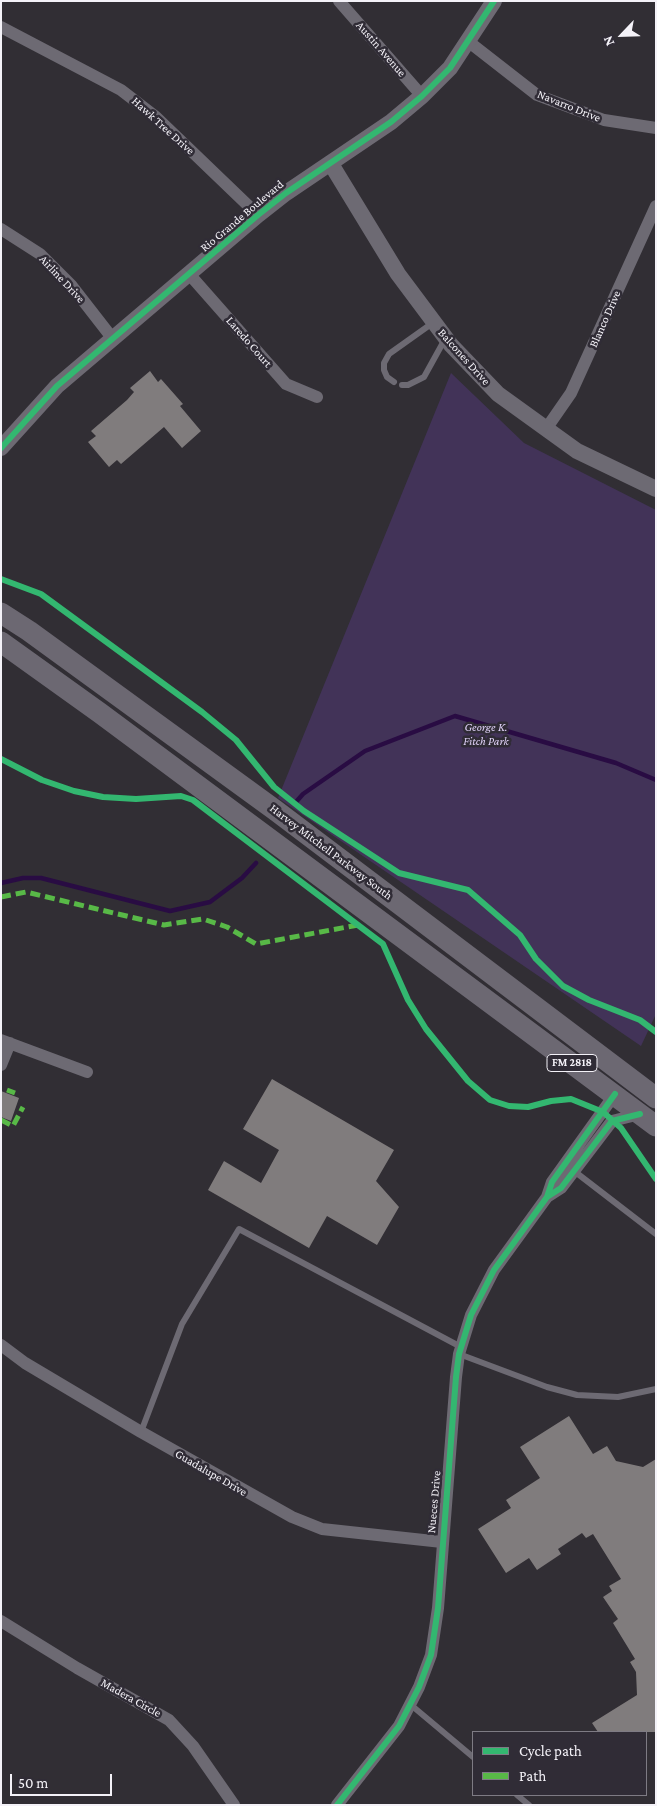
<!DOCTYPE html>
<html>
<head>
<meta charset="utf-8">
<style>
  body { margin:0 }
  #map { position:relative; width:657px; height:1806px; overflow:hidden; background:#312e34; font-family:"Crimson Pro",serif }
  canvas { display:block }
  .frame { position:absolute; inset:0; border:2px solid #f4f2f8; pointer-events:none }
  .legend { position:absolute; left:472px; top:1731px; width:175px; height:65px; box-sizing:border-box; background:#302c36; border:1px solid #7e7b84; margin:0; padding:6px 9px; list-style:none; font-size:15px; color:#f4f2f8 }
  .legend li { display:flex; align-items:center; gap:10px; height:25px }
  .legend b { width:25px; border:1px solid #7e7b84 }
  .north { position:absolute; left:597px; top:10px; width:50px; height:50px; -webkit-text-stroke:4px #302c36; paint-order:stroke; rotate:246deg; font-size:14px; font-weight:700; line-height:20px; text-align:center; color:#f4f2f8 }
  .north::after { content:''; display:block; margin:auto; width:18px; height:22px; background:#f4f2f8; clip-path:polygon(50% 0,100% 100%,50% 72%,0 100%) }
  .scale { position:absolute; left:10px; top:1774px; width:102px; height:22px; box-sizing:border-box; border:2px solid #f4f2f8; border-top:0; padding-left:6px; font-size:15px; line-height:18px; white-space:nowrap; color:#f4f2f8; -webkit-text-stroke:4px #302c36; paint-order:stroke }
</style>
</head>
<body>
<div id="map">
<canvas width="657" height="1806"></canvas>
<div class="frame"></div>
<ul class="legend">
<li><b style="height:6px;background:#33b770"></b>Cycle path</li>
<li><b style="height:6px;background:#58b947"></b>Path</li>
</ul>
<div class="north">N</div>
<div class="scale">50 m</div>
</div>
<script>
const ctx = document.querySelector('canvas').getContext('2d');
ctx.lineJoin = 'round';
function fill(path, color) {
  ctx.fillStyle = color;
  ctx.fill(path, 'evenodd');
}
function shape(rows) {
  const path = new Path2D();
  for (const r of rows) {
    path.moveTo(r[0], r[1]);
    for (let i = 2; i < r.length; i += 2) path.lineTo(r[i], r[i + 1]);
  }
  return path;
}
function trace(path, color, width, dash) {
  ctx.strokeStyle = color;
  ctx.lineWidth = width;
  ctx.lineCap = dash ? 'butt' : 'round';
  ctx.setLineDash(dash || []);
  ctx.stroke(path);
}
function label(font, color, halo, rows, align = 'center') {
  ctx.font = font + ' "Crimson Pro",serif';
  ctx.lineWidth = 5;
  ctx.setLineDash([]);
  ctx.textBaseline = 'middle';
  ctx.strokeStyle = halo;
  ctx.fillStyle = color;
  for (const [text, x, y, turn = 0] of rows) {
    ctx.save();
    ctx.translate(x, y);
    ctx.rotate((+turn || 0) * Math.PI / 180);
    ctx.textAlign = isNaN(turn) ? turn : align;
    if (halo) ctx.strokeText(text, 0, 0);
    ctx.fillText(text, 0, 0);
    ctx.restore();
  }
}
fill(shape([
  [451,373,524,443,656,510,656,1014,641,1046,278,798]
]), '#423358');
trace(shape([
  [296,802,303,794,365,751,455,716,616,763,656,780],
  [1,883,23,878,41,878,170,911,210,902,242,878,256,863]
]), '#290c43', 4.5);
fill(shape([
  [150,371,158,382,161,379,183,404,180,406,201,431,182,448,164,427,121,464,117,460,109,467,88,442,96,436,91,431,127,400,134,392,130,388],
  [272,1079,394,1150,376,1181,399,1207,377,1245,327,1216,309,1248,208,1190,224,1161,261,1183,279,1150,243,1129],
  [1,1091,19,1098,11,1121,1,1117],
  [569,1416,593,1454,607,1446,616,1461,643,1467,656,1459,656,1732,598,1732,592,1723,637,1695,636,1672,630,1662,635,1659,613,1623,618,1619,603,1597,612,1591,609,1586,621,1579,593,1534,586,1538,582,1533,558,1549,561,1554,537,1570,529,1558,506,1573,478,1529,511,1508,506,1500,540,1478,520,1447]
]), '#807c7d');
trace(shape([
  [394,382,387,377,384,370,384,363,389,354,434,322],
  [402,385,408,385,424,377,445,339],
  [574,1171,656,1234],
  [459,1354,547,1387,577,1395,618,1397,656,1389],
  [141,1432,182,1324,239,1229,461,1347],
  [411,1705,473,1757],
  [517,1795,529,1805]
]), '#6d6a73', 6);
trace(shape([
  [339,1,422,96],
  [1,27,121,90,156,117,258,215],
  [469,42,537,95,604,120,656,128],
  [1,229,40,254,71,285,113,339],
  [190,275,286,384,317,397],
  [546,429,571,393,656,206],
  [1,1040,87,1072],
  [1,1065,10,1043],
  [547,1197,561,1188,612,1121,640,1114],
  [1,1345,25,1363,141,1432,292,1517,322,1529,442,1542],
  [1,1621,77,1668,169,1720,193,1746,234,1805],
  [337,1805,399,1726,419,1687,431,1655,438,1608,456,1377,459,1354,471,1315,494,1270,547,1197,552,1182,615,1094]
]), '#6d6a73', 12);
trace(shape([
  [331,164,398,274,451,345,498,394,577,451,656,489],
  [1,448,57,386,258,215,286,193,391,122,422,96,450,68,494,1]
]), '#6d6a73', 16);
trace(shape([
  [1,613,29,631,275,810,656,1098],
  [1,642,100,713,656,1126]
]), '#6c6872', 21);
trace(shape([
  [1,897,26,892,164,925,203,919,227,927,256,944,358,925],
  [7,1090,15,1093],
  [1,1120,13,1126,23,1107]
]), '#58b947', 5, [10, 5]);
trace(shape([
  [1,448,57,386,258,215,286,193,391,122,422,96,450,68,494,1],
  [1,579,41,594,202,712,236,740,274,787,304,811,399,873,468,890,520,935,536,959,563,986,589,1000,640,1020,656,1032],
  [1,759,42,780,74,791,103,797,136,799,181,796,193,800,383,944,408,1000,426,1029,468,1081,490,1100,509,1106,528,1107,551,1101,571,1099,603,1112,621,1128,656,1179],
  [547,1197,561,1188,612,1121,640,1114],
  [337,1805,399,1726,419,1687,431,1655,438,1608,456,1377,459,1354,471,1315,494,1270,547,1197,552,1182,615,1094]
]), '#33b770', 6);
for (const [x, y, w] of [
  [572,1063,50]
]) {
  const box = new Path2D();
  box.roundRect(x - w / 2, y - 8.5, w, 17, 4);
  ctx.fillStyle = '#302c36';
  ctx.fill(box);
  trace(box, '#f4f2f8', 1);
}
label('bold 11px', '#f4f2f8', null, [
  ["FM 2818",572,1063]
]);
label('12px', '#f4f2f8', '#302c36', [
  ["Austin Avenue",381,49,49],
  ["Navarro Drive",569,106,22],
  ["Hawk Tree Drive",163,126,42],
  ["Rio Grande Boulevard",242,216,-40],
  ["Airline Drive",62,279,47],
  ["Blanco Drive",605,319,-66],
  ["Laredo Court",249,342,49],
  ["Balcones Drive",464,357,48],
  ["Harvey Mitchell Parkway South",331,852,37],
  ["Guadalupe Drive",211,1473,30],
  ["Nueces Drive",434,1502,-85],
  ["Madera Circle",131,1698,29]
]);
label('italic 12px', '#dfd1f7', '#302c36', [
  ["George K.",486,727],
  ["Fitch Park",486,741]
]);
</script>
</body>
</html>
